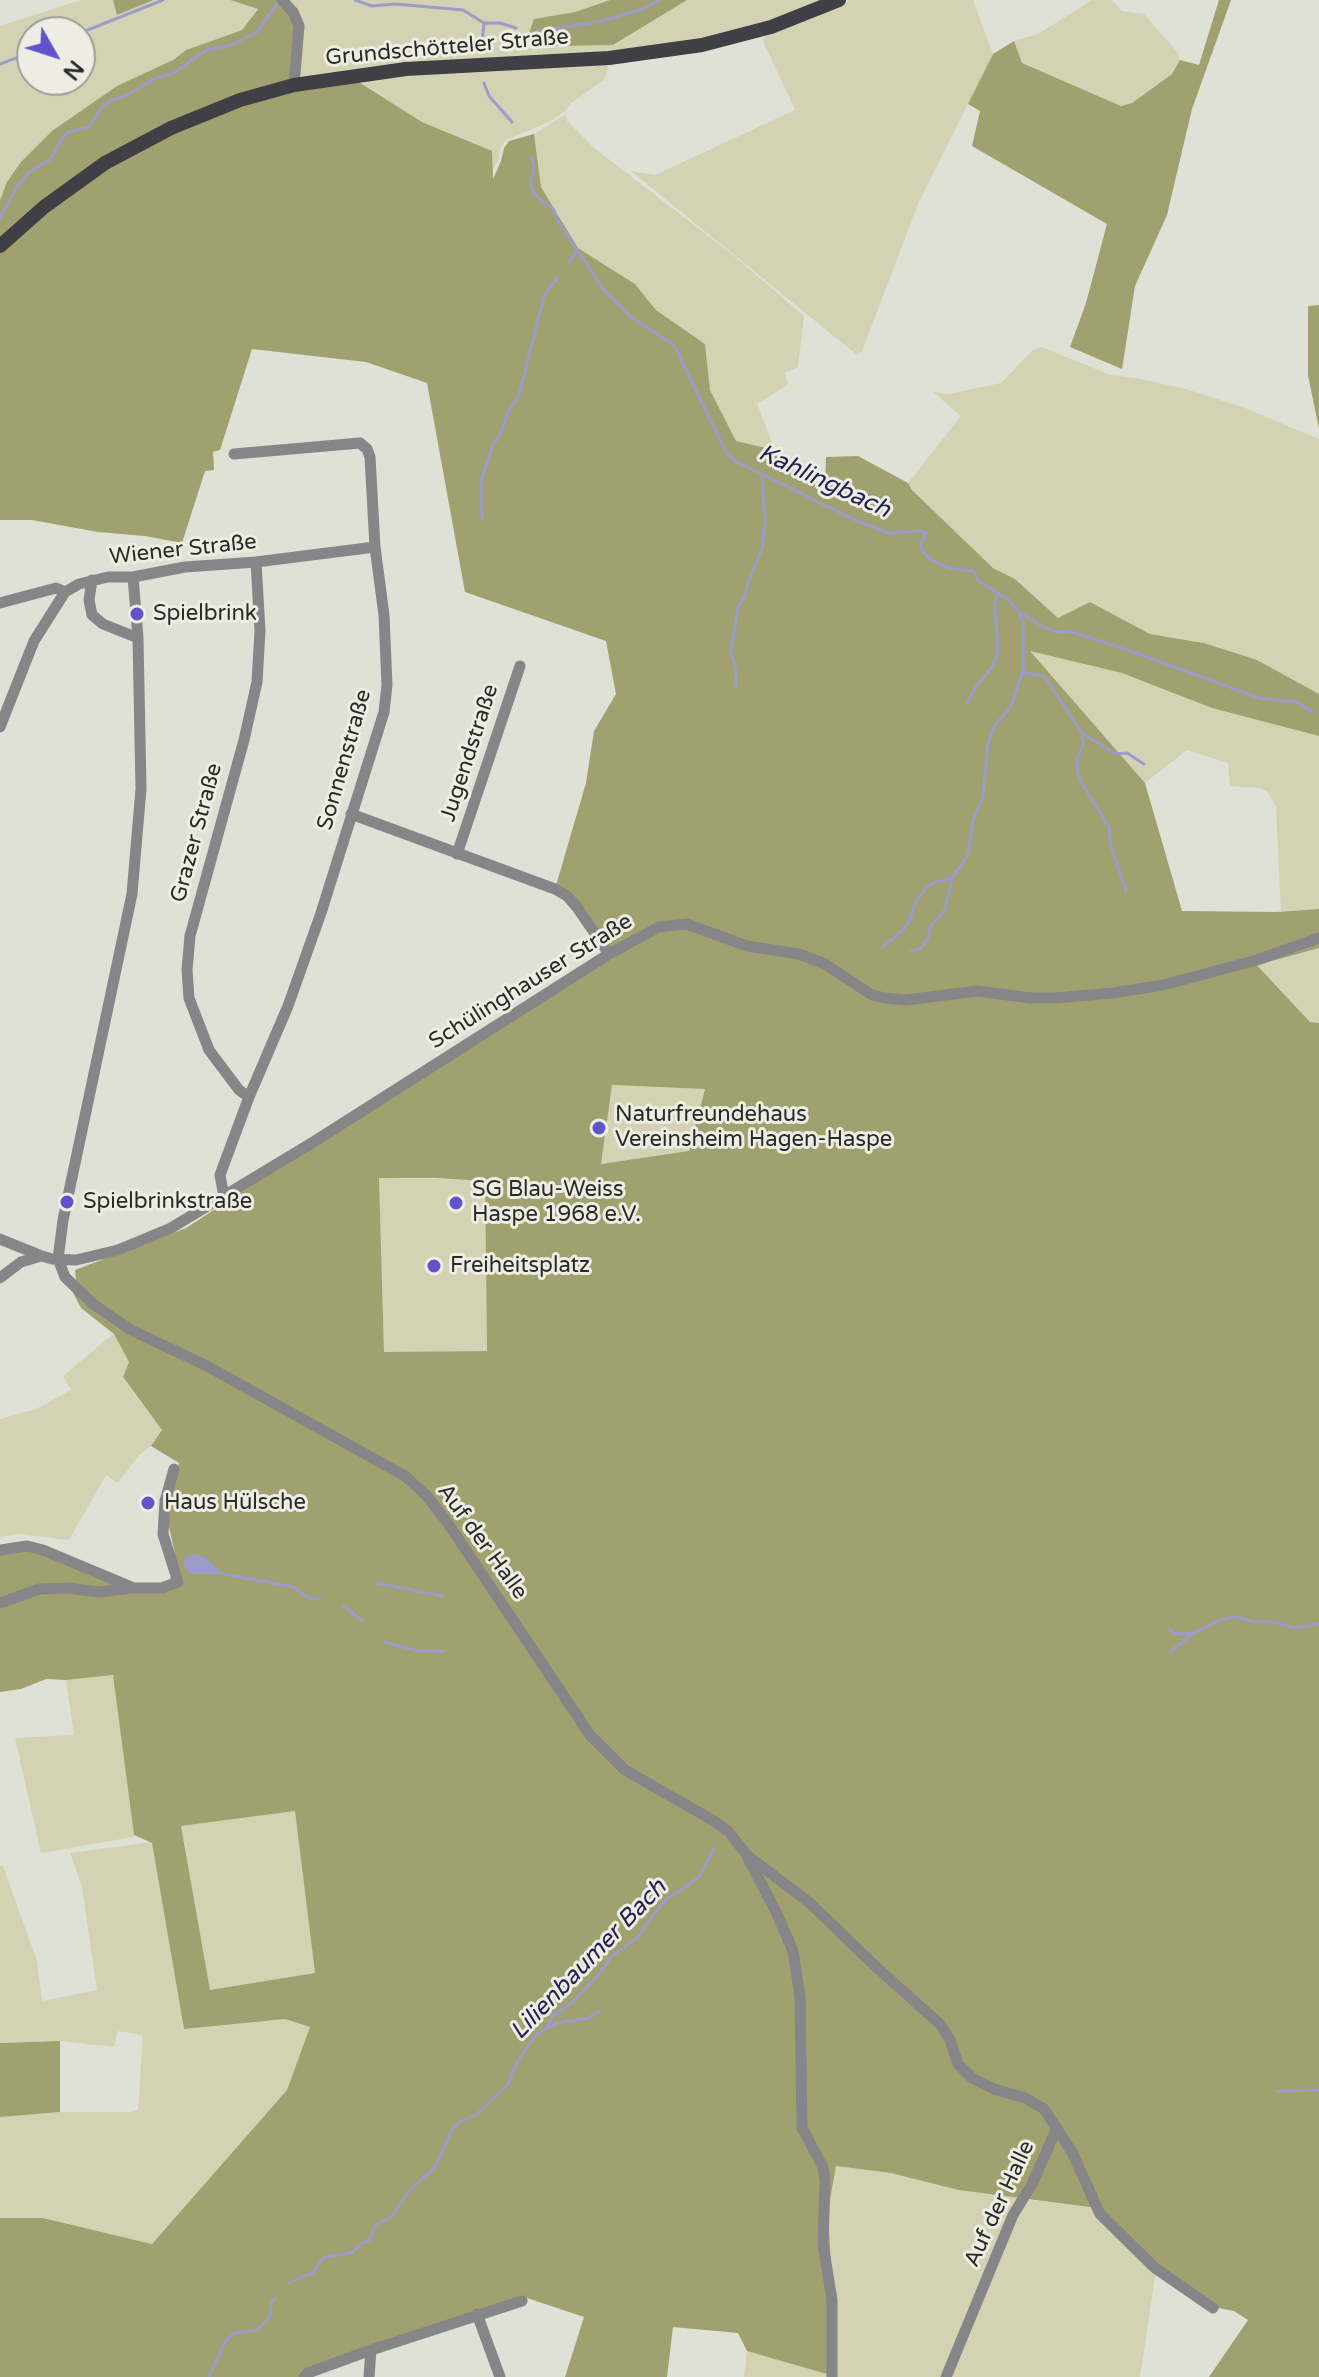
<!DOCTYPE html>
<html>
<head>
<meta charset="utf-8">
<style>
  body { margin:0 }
  #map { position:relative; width:1319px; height:2377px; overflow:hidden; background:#dfe0d6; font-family:"Varela Round",sans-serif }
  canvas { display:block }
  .north { position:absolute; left:16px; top:16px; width:80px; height:80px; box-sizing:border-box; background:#edede4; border:2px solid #9f9f98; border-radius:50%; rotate:129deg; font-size:22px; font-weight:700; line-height:32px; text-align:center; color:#2a2a27 }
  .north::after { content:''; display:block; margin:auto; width:28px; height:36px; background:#6153cc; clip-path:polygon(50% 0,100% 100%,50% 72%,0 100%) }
</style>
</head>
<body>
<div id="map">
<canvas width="1319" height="2377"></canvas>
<div class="north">N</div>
</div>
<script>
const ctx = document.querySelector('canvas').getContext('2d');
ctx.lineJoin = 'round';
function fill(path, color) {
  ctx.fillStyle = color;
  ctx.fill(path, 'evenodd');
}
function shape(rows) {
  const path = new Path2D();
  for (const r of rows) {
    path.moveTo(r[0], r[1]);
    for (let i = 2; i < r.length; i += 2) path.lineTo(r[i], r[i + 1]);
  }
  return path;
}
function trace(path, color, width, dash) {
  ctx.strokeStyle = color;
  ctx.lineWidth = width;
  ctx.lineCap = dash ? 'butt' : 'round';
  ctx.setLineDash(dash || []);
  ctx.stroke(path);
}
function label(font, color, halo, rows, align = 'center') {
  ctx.font = font + ' "Varela Round",sans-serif';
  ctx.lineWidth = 6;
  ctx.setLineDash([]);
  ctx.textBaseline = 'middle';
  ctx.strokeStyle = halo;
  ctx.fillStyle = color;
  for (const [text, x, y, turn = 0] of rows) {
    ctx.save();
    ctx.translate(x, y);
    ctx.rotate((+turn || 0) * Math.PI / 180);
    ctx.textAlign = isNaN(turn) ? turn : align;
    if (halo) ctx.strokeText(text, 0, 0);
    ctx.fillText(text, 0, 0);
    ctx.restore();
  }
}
fill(shape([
  [81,0,113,0,118,14,154,0,230,0,258,9,242,30,186,50,173,60,157,69,7,182,0,200,0,26],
  [32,32,80,32,80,80,32,80],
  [282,0,610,0,575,12,534,19,613,45,687,0,839,0,702,45,294,85],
  [849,0,973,0,993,54,918,204,862,351,857,355,631,171,655,175,795,110,762,39,772,32],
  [1092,0,1112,0,1122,11,1144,14,1178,53,1180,60,1172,74,1132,103,1121,106,1022,63,1014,41,1038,34],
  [607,62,608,70,604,80,570,104,565,111,551,121,506,140,500,149,499,159,492,172,490,150,422,122,357,80,406,74],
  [566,114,567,121,593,147,733,255,804,316,798,367,785,373,788,385,757,404,775,450,736,441,710,390,705,344,656,310,635,284,578,248,541,187,534,134],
  [1042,347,1110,375,1136,378,1186,389,1245,408,1319,439,1319,694,1257,660,1233,653,1319,699,1319,909,1281,911,1276,807,1268,792,1260,788,1230,786,1228,763,1187,750,1145,783,1029,650,1059,621,1153,643,1202,642,1150,634,1090,602,1058,618,1015,579,993,568,912,490,908,483,961,416,933,392,949,394,1001,383,1033,350],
  [1319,948,1319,1023,1310,1022,1257,964],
  [611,1085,705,1089,689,1152,601,1164],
  [379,1178,485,1180,487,1351,384,1353],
  [114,1333,129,1362,123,1378,162,1430,151,1446,139,1455,118,1483,106,1475,69,1540,19,1534,0,1537,0,1419,36,1409,71,1390,63,1376],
  [114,1675,134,1835,133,1837,41,1853,15,1738,74,1735,66,1680],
  [295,1811,315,1973,210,1991,181,1826],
  [152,1842,184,2028,285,2019,310,2027,287,2090,152,2244,43,2218,0,2218,0,2117,60,2112,131,2112,138,2110,143,2035,118,2031,114,2047,60,2041,0,2043,0,1866,3,1866,37,1961,42,2001,97,1990,82,1887,70,1853],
  [836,2166,891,2173,1020,2198,943,2377,834,2377,835,2320,828,2212],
  [1024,2199,1096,2208,1156,2271,1140,2377,949,2377],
  [747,2351,830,2375,830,2377,744,2377]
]), '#d3d3b4');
fill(shape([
  [113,0,154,0,117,15],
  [230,0,282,0,299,26,294,85,351,77,422,122,492,151,493,179,501,161,504,148,509,141,534,134,541,187,578,248,635,284,656,310,705,344,710,390,736,441,775,450,825,487,826,457,858,456,908,483,912,490,993,568,1015,579,1058,618,1090,602,1150,634,1204,643,1257,660,1319,694,1319,736,1212,708,1122,673,1030,651,1145,783,1182,911,1276,912,1319,909,1319,948,1257,965,1310,1022,1319,1023,1319,2377,1209,2377,1248,2320,1234,2311,1213,2307,1155,2267,1097,2208,959,2190,891,2173,836,2166,828,2212,831,2263,830,2375,747,2351,738,2333,673,2327,667,2377,565,2377,584,2317,524,2297,299,2377,0,2377,0,2218,43,2218,152,2244,287,2090,310,2027,285,2019,184,2029,152,1843,134,1835,113,1675,66,1680,46,1679,21,1689,0,1692,0,1554,27,1548,132,1591,169,1588,175,1554,169,1527,169,1505,179,1463,151,1446,162,1430,123,1377,129,1362,114,1334,81,1308,70,1287,76,1281,75,1270,186,1228,608,954,555,889,586,783,594,731,616,694,606,641,465,592,427,383,366,362,252,349,220,450,213,452,214,470,205,471,182,543,145,536,98,532,32,520,0,520,0,200,7,182,21,162,52,131,117,86,173,60,186,50,242,30,258,9],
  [612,1085,705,1089,689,1151,601,1164],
  [379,1178,435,1178,485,1181,487,1351,384,1352],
  [295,1811,315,1973,210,1990,181,1826],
  [610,0,687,0,613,45,554,46,528,36,534,19,575,12],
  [1219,0,1231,0,1192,109,1167,215,1135,286,1122,369,1070,347,1086,303,1107,224,972,146,980,111,968,104,993,54,1014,41,1022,63,1121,106,1132,103,1172,74,1180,60,1199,65],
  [1319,305,1319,429,1308,375,1308,306],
  [60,2041,60,2112,0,2117,0,2043]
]), '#a1a16f');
fill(shape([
  [196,1554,206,1558,224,1574,189,1574,184,1566,185,1556]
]), '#9b9cca');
trace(shape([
  [355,0,372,6,395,4,463,10,484,23,500,23,516,28],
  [538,31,598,22,640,10,659,0],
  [80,33,163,0],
  [481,49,484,25],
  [0,64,32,52],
  [484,83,489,96,512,122],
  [531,156,534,165,531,183,533,192,542,202,553,209,561,226,603,289,632,318,674,345,727,454,735,461,855,520,888,533,922,531,926,533,921,544,922,551,930,559,948,568,973,571,979,581,1009,600,1019,612,1047,629,1056,632,1069,631,1139,654,1259,698,1297,702,1312,712],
  [0,218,16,188,28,173,51,159,61,140,68,132,89,127,102,107,111,100,125,96,154,79,174,73,206,50,232,45,256,33,280,0],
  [569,262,576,252],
  [482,518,481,480,492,447,501,433,508,412,519,395,544,296,557,278],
  [1019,613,1023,622,1023,670,1026,673,1044,676,1082,733,1083,745,1077,759,1078,772,1081,782,1109,827,1111,846,1126,891],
  [736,686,736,672,731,652,738,607,744,598,748,582,762,549,765,521,762,477],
  [967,704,974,689,993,666,998,653,995,607,997,593],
  [1082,733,1115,754,1127,753,1144,764],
  [883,947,903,930,909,922,915,903,926,888,934,883,952,878],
  [911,951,920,949,928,938,930,927,945,910,952,878,968,855,973,820,983,797,988,742,995,725,1010,708,1023,670],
  [224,1574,293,1587,310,1599,320,1598],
  [377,1583,442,1596],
  [343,1606,363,1621],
  [1169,1629,1175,1634,1192,1633],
  [384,1642,418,1651,443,1651],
  [1170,1652,1194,1633,1222,1619,1237,1617,1254,1622,1273,1622,1294,1628,1319,1624],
  [546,2029,557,2023,588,2018,599,2011],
  [1278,2091,1319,2090],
  [289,2283,314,2272,321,2260,326,2257,351,2253,362,2243,370,2240,375,2226,392,2216,409,2191,435,2167,453,2128,460,2122,477,2114,509,2083,512,2072,521,2056,536,2035,546,2029,553,2016,574,2001,598,1975,611,1957,638,1937,652,1916,666,1900,699,1877,714,1849],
  [209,2377,225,2342,234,2333,257,2330,270,2317,271,2302,275,2298]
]), '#9b9cca', 3);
trace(shape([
  [282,0,293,12,299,26,294,85],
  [133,577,138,638,141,789,132,894,63,1220,58,1259,65,1277,93,1304,131,1330,207,1366,405,1476,426,1495,447,1522,590,1735,625,1770,714,1821,729,1832,746,1854,777,1914,793,1951,800,1997,802,2128,823,2167,825,2181,823,2244,832,2300,832,2377],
  [92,580,89,600,92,615,103,624,138,638],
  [0,603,56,588,65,592,79,584,108,577,133,577,185,567,256,562,375,547],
  [0,727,34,641,65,592],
  [351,814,555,889,567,896,576,906,609,954],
  [457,854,520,666],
  [249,1097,239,1090,209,1050,189,998,187,970,190,936,244,740,257,682,260,631,256,562],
  [224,1197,220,1175,249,1097,288,1006,321,913,384,712,387,685,384,615,375,547,370,457,367,449,360,443,234,454],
  [0,1239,42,1256,52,1259,76,1260,118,1250,171,1228,315,1141,609,954,659,927,687,924,747,946,799,954,825,964,872,995,885,998,906,1000,977,991,1031,998,1055,998,1113,993,1163,985,1257,960,1319,938],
  [0,1278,21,1262,41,1256],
  [0,1550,27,1546,43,1550,134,1588,162,1588,178,1582,163,1534,165,1501,174,1469],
  [0,1603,39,1589,68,1588,98,1592,132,1588],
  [749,1857,810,1903,875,1966,941,2025,950,2040,958,2064,972,2078,994,2089,1025,2098,1044,2109,1072,2152,1100,2214,1155,2268,1213,2308],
  [477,2314,500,2377],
  [304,2377,308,2373,371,2350,522,2301],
  [369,2377,371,2350],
  [946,2377,1013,2215,1032,2184,1057,2128]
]), '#868689', 11);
trace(shape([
  [0,246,44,207,105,163,171,128,240,100,294,85,406,69,609,58,702,45,771,27,839,0]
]), '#3f3f45', 14);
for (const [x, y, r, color] of [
  [137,614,8,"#6153cc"],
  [599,1128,8,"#6153cc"],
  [67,1202,8,"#6153cc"],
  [456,1203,8,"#6153cc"],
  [434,1266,8,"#6153cc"],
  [148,1503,8,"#6153cc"]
]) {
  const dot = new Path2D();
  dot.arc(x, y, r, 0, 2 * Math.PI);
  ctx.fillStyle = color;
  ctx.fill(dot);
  trace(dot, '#edede4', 3);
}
label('22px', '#2a2a27', '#edede4', [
  ["Grundschötteler Straße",447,48,-5],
  ["Wiener Straße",183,550,-6],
  ["Jugendstraße",470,753,-72],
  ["Sonnenstraße",345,760,-74],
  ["Grazer Straße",197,833,-75],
  ["Schülinghauser Straße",531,982,-32],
  ["Auf der Halle",482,1542,54],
  ["Auf der Halle",1000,2204,-65]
]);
label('22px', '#2a2a27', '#edede4', [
  ["Spielbrink",153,614],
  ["Naturfreundehaus",615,1115],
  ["Vereinsheim Hagen-Haspe",615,1140],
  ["SG Blau-Weiss",472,1190],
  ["Haspe 1968 e.V.",472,1215],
  ["Spielbrinkstraße",83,1202],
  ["Freiheitsplatz",450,1266],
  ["Haus Hülsche",164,1503]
], 'left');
label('italic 24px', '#262058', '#edede4', [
  ["Kahlingbach",824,482,25],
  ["Lilienbaumer Bach",589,1960,-46]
]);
</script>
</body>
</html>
